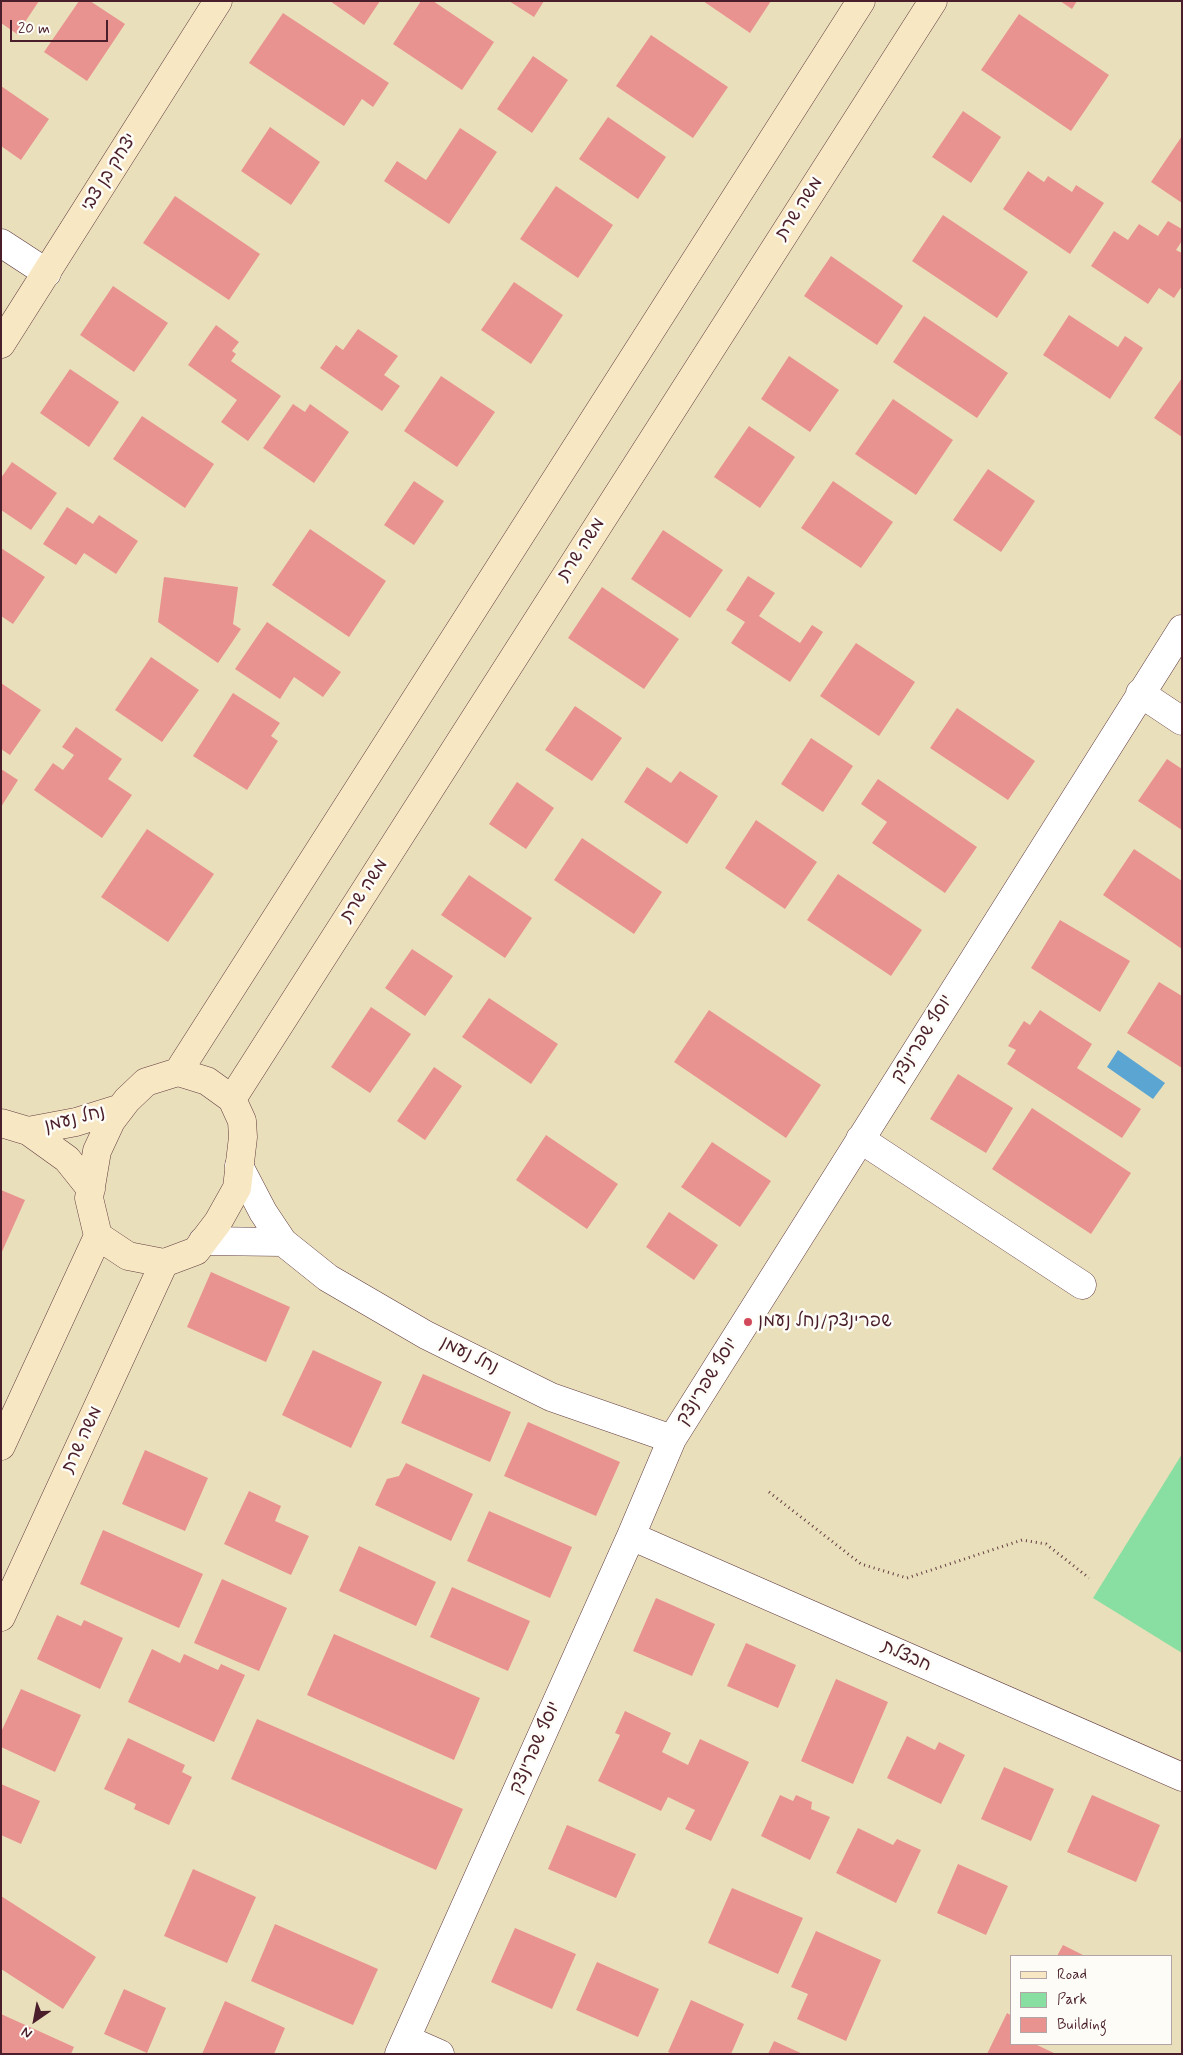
<!DOCTYPE html>
<html>
<head>
<meta charset="utf-8">
<style>
  body { margin:0 }
  #map { position:relative; width:1183px; height:2055px; overflow:hidden; background:#eadfbb; font-family:Mynerve,sans-serif }
  canvas { display:block }
  .frame { position:absolute; inset:0; border:2px solid #4a1f2b; pointer-events:none }
  .legend { position:absolute; left:1010px; top:1955px; width:162px; height:90px; box-sizing:border-box; background:#fdfcf7; border:1px solid #b5a4a5; margin:0; padding:6px 9px; list-style:none; font-size:15px; color:#4a1f2b }
  .legend li { display:flex; align-items:center; gap:10px; height:25px }
  .legend b { width:25px; border:1px solid #b5a4a5 }
  .north { position:absolute; left:10px; top:1995px; width:50px; height:50px; -webkit-text-stroke:4px #fdfcf7; paint-order:stroke; rotate:213deg; font-size:14px; font-weight:700; line-height:20px; text-align:center; color:#4a1f2b }
  .north::after { content:''; display:block; margin:auto; width:18px; height:22px; background:#4a1f2b; clip-path:polygon(50% 0,100% 100%,50% 72%,0 100%) }
  .scale { position:absolute; left:10px; top:20px; width:98px; height:22px; box-sizing:border-box; border:2px solid #4a1f2b; border-top:0; padding-left:6px; font-size:15px; line-height:18px; white-space:nowrap; color:#4a1f2b; -webkit-text-stroke:4px #fdfcf7; paint-order:stroke }
</style>
</head>
<body>
<div id="map">
<canvas width="1183" height="2055"></canvas>
<div class="frame"></div>
<ul class="legend">
<li><b style="height:6px;background:#f7e8c3"></b>Road</li>
<li><b style="height:14px;background:#89dfa2"></b>Park</li>
<li><b style="height:14px;background:#e99390"></b>Building</li>
</ul>
<div class="north">N</div>
<div class="scale">20 m</div>
</div>
<script>
const ctx = document.querySelector('canvas').getContext('2d');
ctx.lineJoin = 'round';
function fill(path, color) {
  ctx.fillStyle = color;
  ctx.fill(path, 'evenodd');
}
function shape(rows) {
  const path = new Path2D();
  for (const r of rows) {
    path.moveTo(r[0], r[1]);
    for (let i = 2; i < r.length; i += 2) path.lineTo(r[i], r[i + 1]);
  }
  return path;
}
function trace(path, color, width, dash) {
  ctx.strokeStyle = color;
  ctx.lineWidth = width;
  ctx.lineCap = dash ? 'butt' : 'round';
  ctx.setLineDash(dash || []);
  ctx.stroke(path);
}
function label(font, color, halo, rows, align = 'center') {
  ctx.font = font + ' Mynerve,"Playpen Sans Hebrew",sans-serif';
  ctx.lineWidth = 5;
  ctx.setLineDash([]);
  ctx.textBaseline = 'middle';
  ctx.strokeStyle = halo;
  ctx.fillStyle = color;
  for (const [text, x, y, turn = 0] of rows) {
    ctx.save();
    ctx.translate(x, y);
    ctx.rotate((+turn || 0) * Math.PI / 180);
    ctx.textAlign = isNaN(turn) ? turn : align;
    if (halo) ctx.strokeText(text, 0, 0);
    ctx.fillText(text, 0, 0);
    ctx.restore();
  }
}
fill(shape([
  [1182,1454,1182,1653,1093,1598]
]), '#89dfa2');
fill(shape([
  [1118,1050,1165,1083,1153,1099,1107,1067]
]), '#5aa5d2');
fill(shape([
  [1,1,39,1,17,34,1,23],
  [79,1,90,1,125,24,87,81,44,52],
  [330,1,380,1,364,25],
  [421,1,433,1,494,42,462,90,393,44],
  [509,1,544,1,534,17],
  [703,1,771,1,750,33],
  [1060,1,1077,1,1072,9],
  [283,13,389,83,373,107,362,99,344,126,249,63],
  [1019,14,1109,75,1071,131,981,70],
  [651,35,728,87,693,138,616,86],
  [533,56,568,80,532,133,497,109],
  [1,86,49,119,21,160,1,146],
  [963,111,1001,137,971,183,932,157],
  [608,117,666,157,638,199,579,159],
  [270,127,320,162,291,205,241,171],
  [460,128,497,152,449,224,384,181,397,161,426,180],
  [1182,136,1182,203,1151,182],
  [1028,171,1044,182,1048,176,1072,192,1076,185,1104,203,1070,254,1003,209],
  [556,186,613,225,578,278,520,239],
  [175,196,260,254,229,300,143,243],
  [943,215,1028,272,997,318,912,261],
  [1168,221,1182,229,1182,241,1176,250,1182,253,1182,286,1174,298,1159,288,1148,304,1091,266,1114,231,1128,240,1139,224,1158,236],
  [831,256,903,306,877,345,804,296],
  [514,282,563,315,531,364,481,330],
  [113,286,168,323,134,372,80,335],
  [1069,315,1118,347,1125,336,1143,348,1110,399,1043,355],
  [924,316,1008,373,977,418,893,362],
  [216,325,239,342,232,351,236,354,231,361,281,396,248,441,221,422,237,400,188,365],
  [358,329,398,356,384,375,400,386,382,411,320,368,336,345,343,350],
  [789,356,839,390,810,432,761,399],
  [70,369,119,402,89,447,40,413],
  [441,376,495,412,457,467,404,431],
  [1182,378,1182,437,1154,418],
  [893,399,953,440,916,495,855,454],
  [293,404,305,412,310,404,349,432,314,483,263,448],
  [142,416,214,464,185,508,113,459],
  [749,426,795,457,760,508,714,477],
  [12,462,57,493,31,530,1,510,1,478],
  [988,469,1035,501,1001,552,953,520],
  [414,481,444,501,414,545,384,525],
  [833,481,893,522,861,568,801,528],
  [67,507,93,524,99,515,138,541,116,574,84,553,76,565,43,544],
  [310,529,386,581,349,637,272,585],
  [663,530,723,570,690,618,631,579],
  [1,548,45,577,13,624,1,616],
  [748,576,775,593,759,616,800,643,812,625,823,632,790,682,731,643,745,622,726,610],
  [164,577,238,587,233,624,241,629,218,663,158,622],
  [602,587,679,639,644,689,568,638],
  [267,622,341,672,323,697,294,677,280,699,235,669],
  [856,643,915,682,879,736,820,696],
  [151,657,199,690,162,742,115,710],
  [1,683,41,710,10,755,1,749],
  [233,693,280,723,271,736,278,741,247,790,193,756],
  [575,706,622,738,592,781,545,750],
  [957,708,1035,761,1008,800,930,748],
  [76,727,122,759,108,779,132,795,102,838,34,790,53,763,63,770,74,755,62,747],
  [811,738,853,766,823,812,781,784],
  [1167,759,1182,769,1182,830,1138,801],
  [647,767,671,783,680,771,718,796,687,844,624,802],
  [1,769,18,780,1,807],
  [878,779,977,847,945,893,872,843,887,822,861,804],
  [517,782,554,808,526,849,489,824],
  [756,820,817,862,785,909,725,868],
  [147,829,214,874,168,942,101,897],
  [582,838,662,892,634,934,554,880],
  [1134,849,1182,881,1182,949,1103,895],
  [838,874,922,930,891,976,807,920],
  [469,875,532,918,505,958,441,915],
  [1060,920,1130,961,1100,1012,1031,968],
  [412,949,453,976,425,1016,385,988],
  [1159,982,1182,996,1182,1068,1127,1033],
  [489,998,558,1044,531,1084,462,1037],
  [371,1007,411,1034,370,1093,331,1067],
  [709,1010,821,1085,786,1138,674,1062],
  [1040,1010,1092,1044,1077,1068,1141,1109,1122,1138,1007,1064,1016,1050,1008,1046,1024,1021,1030,1025],
  [434,1067,462,1086,425,1140,397,1121],
  [958,1074,1013,1108,986,1153,930,1119],
  [1032,1108,1131,1173,1091,1234,992,1169],
  [546,1135,618,1184,587,1229,516,1180],
  [712,1142,771,1181,740,1227,681,1187],
  [1,1190,25,1200,1,1254],
  [669,1212,718,1245,694,1280,646,1247],
  [211,1272,290,1307,266,1362,187,1327],
  [313,1350,382,1382,351,1448,282,1415],
  [423,1374,511,1412,490,1462,401,1423],
  [528,1422,620,1462,596,1516,504,1476],
  [145,1450,208,1478,185,1531,122,1504],
  [406,1463,473,1494,451,1541,375,1505,387,1479,399,1476],
  [249,1491,281,1506,275,1521,309,1536,291,1575,224,1544],
  [489,1511,572,1547,550,1598,467,1561],
  [103,1530,203,1574,179,1628,80,1584],
  [359,1546,436,1582,416,1626,339,1591],
  [222,1579,287,1608,259,1671,194,1643],
  [452,1587,530,1621,508,1671,430,1637],
  [656,1598,715,1624,692,1676,633,1651],
  [57,1615,81,1626,84,1620,123,1638,100,1689,37,1659],
  [334,1634,480,1698,454,1760,307,1695],
  [746,1643,796,1665,778,1708,727,1686],
  [152,1649,180,1663,184,1654,218,1670,221,1664,245,1675,214,1742,128,1702],
  [836,1679,888,1702,853,1784,801,1761],
  [21,1689,81,1715,55,1772,1,1747,1,1732],
  [625,1711,671,1733,662,1752,688,1765,700,1739,749,1762,711,1841,685,1829,695,1810,668,1797,661,1811,598,1781,620,1735,615,1733],
  [257,1719,463,1809,436,1870,231,1779],
  [907,1736,935,1750,939,1742,965,1755,941,1804,887,1778],
  [128,1738,185,1765,182,1772,192,1777,169,1825,134,1809,136,1804,104,1789],
  [1004,1767,1054,1789,1031,1841,981,1819],
  [1,1784,40,1801,21,1844,1,1835],
  [780,1795,793,1801,796,1795,812,1802,811,1809,830,1817,810,1860,761,1836],
  [1092,1795,1160,1825,1136,1882,1067,1852],
  [567,1825,636,1854,616,1898,548,1869],
  [858,1828,893,1845,897,1839,921,1850,896,1903,836,1873],
  [958,1864,1008,1886,986,1935,937,1913],
  [193,1869,256,1897,227,1963,164,1936],
  [732,1888,803,1918,778,1974,708,1943],
  [1,1896,96,1957,63,2009,1,1969],
  [275,1924,378,1969,353,2025,251,1981],
  [515,1928,576,1954,552,2009,491,1982],
  [816,1931,881,1960,846,2041,797,2019,808,1994,791,1987],
  [1063,1945,1085,1956,1057,1956],
  [597,1962,659,1989,638,2037,576,2010],
  [124,1989,166,2008,147,2053,104,2034],
  [691,2000,744,2024,731,2054,673,2054,668,2052],
  [225,2001,285,2028,274,2054,202,2054],
  [1007,2013,1012,2016,1012,2044,1035,2044,1056,2054,987,2054],
  [1,2014,74,2047,71,2054,1,2054],
  [774,2041,803,2054,768,2054]
]), '#e99390');
const street = shape([
  [1,243,47,273],
  [1140,693,1182,721],
  [860,1139,1082,1285],
  [239,1166,263,1212,283,1242,328,1278,426,1335,551,1397,672,1439],
  [203,1241,283,1242],
  [631,1536,1182,1777],
  [406,2039,440,2054],
  [399,2054,631,1536,672,1439,1182,629]
]);
const secondary = shape([
  [1,344,218,1],
  [178,1072,861,1],
  [178,1072,207,1081,232,1099,242,1121,243,1137,237,1188,218,1222,196,1251,164,1263,128,1256,98,1236,89,1198,97,1151,111,1121,127,1100,146,1082,178,1072],
  [232,1099,933,1],
  [1,1123,28,1131,67,1159,91,1189],
  [28,1131,76,1122,121,1108],
  [1,1446,98,1236],
  [1,1617,164,1263]
]);
trace(street, '#623c41', 29);
trace(secondary, '#623c41', 29);
trace(shape([
  [769,1492,861,1564,907,1578,1022,1540,1046,1544,1089,1578]
]), '#623c41', 3, [1, 4]);
trace(street, '#fff', 28);
trace(secondary, '#f7e8c3', 28);
for (const [x, y, r, color] of [
  [748,1322,5,"#d1495b"]
]) {
  const dot = new Path2D();
  dot.arc(x, y, r, 0, 2 * Math.PI);
  ctx.fillStyle = color;
  ctx.fill(dot);
  trace(dot, '#fdfcf7', 2);
}
label('18px', '#4a1f2b', '#fdfcf7', [
  ["יצחק בן צבי",110,173,-58],
  ["משה שרת",800,209,-57],
  ["משה שרת",582,550,-57],
  ["משה שרת",365,891,-57],
  ["יוסף שפרינצק",923,1039,-58],
  ["נחל נעמן",75,1120,-14],
  ["נחל נעמן",469,1356,26],
  ["יוסף שפרינצק",708,1382,-58],
  ["משה שרת",83,1440,-65],
  ["חבצלת",906,1657,24],
  ["יוסף שפרינצק",536,1748,-66]
]);
label('18px', '#4a1f2b', '#fdfcf7', [
  ["שפרינצק/נחל נעמן",758,1322]
], 'left');
</script>
</body>
</html>
